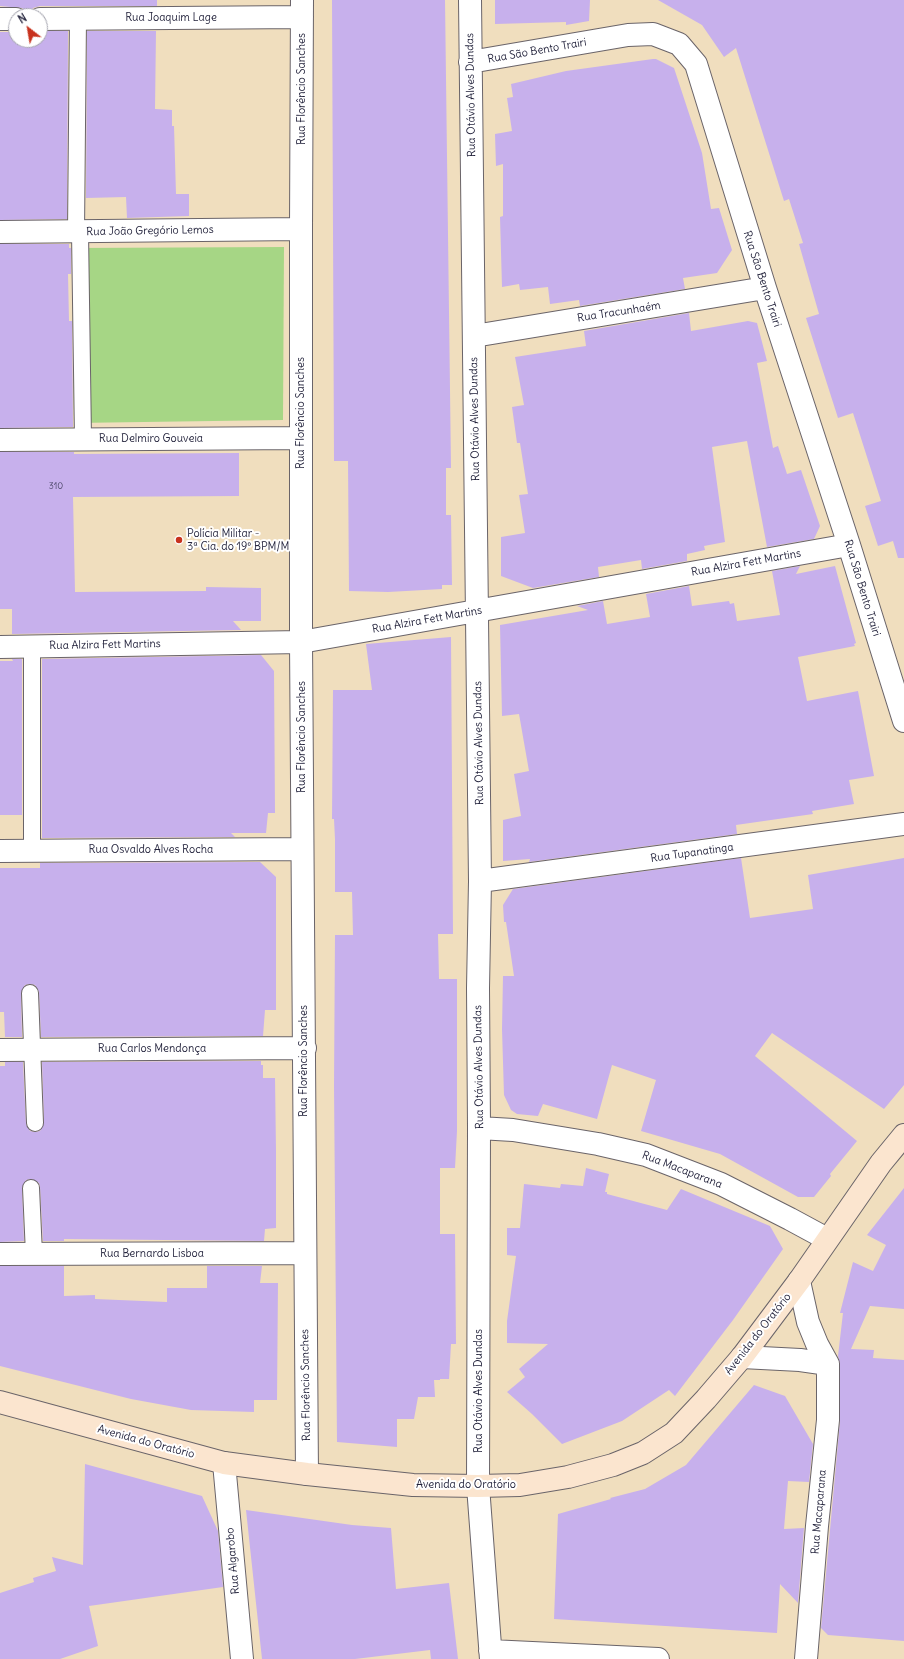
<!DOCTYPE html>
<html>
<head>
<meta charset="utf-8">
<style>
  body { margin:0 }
  #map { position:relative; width:904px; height:1659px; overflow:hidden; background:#f0debe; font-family:Delius,sans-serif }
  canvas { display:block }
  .north { position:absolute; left:8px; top:8px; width:40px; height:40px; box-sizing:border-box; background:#fff; border:1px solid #a7a7b1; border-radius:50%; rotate:329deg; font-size:11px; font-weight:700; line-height:16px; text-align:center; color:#22223b }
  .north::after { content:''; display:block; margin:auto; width:14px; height:18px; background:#c8321e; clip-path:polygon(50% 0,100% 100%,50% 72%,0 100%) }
</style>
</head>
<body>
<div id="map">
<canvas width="904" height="1659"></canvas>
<div class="north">N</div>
</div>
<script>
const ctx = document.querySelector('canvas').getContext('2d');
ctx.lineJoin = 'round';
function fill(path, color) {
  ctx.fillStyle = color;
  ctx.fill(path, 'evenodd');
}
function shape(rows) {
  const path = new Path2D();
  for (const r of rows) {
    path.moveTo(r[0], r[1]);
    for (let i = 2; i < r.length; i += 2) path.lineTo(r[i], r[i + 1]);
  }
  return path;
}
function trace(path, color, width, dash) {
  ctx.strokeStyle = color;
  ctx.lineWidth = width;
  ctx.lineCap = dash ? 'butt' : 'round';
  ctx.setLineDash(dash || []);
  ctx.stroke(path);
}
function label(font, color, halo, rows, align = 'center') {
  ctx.font = font + ' Delius,sans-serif';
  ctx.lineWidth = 4;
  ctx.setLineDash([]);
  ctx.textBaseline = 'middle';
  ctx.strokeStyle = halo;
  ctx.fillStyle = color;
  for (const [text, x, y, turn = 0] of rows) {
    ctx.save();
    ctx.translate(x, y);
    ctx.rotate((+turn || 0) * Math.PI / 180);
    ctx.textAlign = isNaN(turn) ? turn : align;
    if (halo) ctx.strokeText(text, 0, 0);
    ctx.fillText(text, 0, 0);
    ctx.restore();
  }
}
fill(shape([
  [284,247,283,420,74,423,72,248]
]), '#a6d685');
fill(shape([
  [0,0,157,0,157,6,40,6,33,8,28,16,27,12,22,8,0,6],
  [332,0,445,0,451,468,446,468,446,515,451,515,452,585,442,585,442,589,388,592,349,591,348,461,334,461],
  [495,0,590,0,589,21,566,25,566,22,495,24],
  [658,0,904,0,904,558,898,558,893,541,878,546,865,506,881,501,853,413,838,418,806,318,819,314,799,244,803,243,789,199,784,201,736,48,724,57,702,25],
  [40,31,68,31,67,219,0,220,0,32,16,32,16,40,40,40],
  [87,31,156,31,155,109,172,110,172,126,174,126,176,194,189,194,189,216,127,218,126,197,86,198],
  [653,59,656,59,674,68,702,153,711,209,719,208,732,250,717,273,683,278,685,289,580,306,579,300,550,304,548,287,520,290,519,284,502,287,500,217,503,216,503,164,496,166,495,134,512,131,507,98,513,97,511,84,566,71],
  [0,244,69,244,69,248,71,248,71,274,68,274,69,321,72,321,73,427,0,428],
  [689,313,691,331,748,321,757,323,767,361,757,363,773,448,778,446,787,474,801,470,820,526,814,539,767,547,747,441,712,447,725,542,704,546,705,550,687,554,687,561,642,569,641,560,598,567,599,577,533,588,501,576,501,537,525,533,519,495,528,494,520,443,517,443,512,407,524,405,515,357,586,346,584,331],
  [0,452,74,452,74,454,239,453,239,496,73,497,75,592,206,591,206,587,261,588,261,621,233,621,241,630,12,634,12,609,0,609],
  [800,566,796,574,835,566,856,643,854,644,855,646,798,657,807,701,858,691,874,776,849,780,854,804,812,811,813,814,736,825,737,834,529,862,530,859,503,861,503,820,521,816,514,774,529,771,519,714,502,716,500,625,588,610,577,606,603,601,607,624,650,617,646,594,689,586,692,606,729,601,730,604,734,603,737,621,780,615,772,571],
  [451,637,453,934,438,934,439,979,457,979,457,1131,455,1168,440,1168,440,1234,455,1234,456,1344,451,1344,449,1379,440,1379,440,1380,434,1380,435,1397,418,1397,414,1419,397,1419,397,1447,337,1442,334,1086,335,935,353,935,352,892,335,892,335,839,334,819,332,819,333,690,372,690,366,644],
  [261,655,274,671,275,813,268,813,266,833,231,833,235,837,42,838,42,659],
  [12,659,22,659,22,815,0,815,0,661,13,661],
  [741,858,750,918,813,909,808,875,904,858,904,1085,884,1109,772,1033,755,1056,857,1141,830,1174,831,1176,814,1197,798,1197,720,1154,641,1131,656,1080,612,1065,597,1119,543,1104,538,1116,517,1114,511,1110,504,1095,502,1029,503,976,514,976,506,922,504,922,503,905,513,889],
  [260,862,276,877,276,1010,265,1010,263,1036,41,1037,39,992,35,985,30,984,25,985,21,993,22,1037,5,1037,4,1012,0,1012,0,868,40,868,40,863],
  [261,1061,261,1065,263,1065,263,1078,275,1078,276,1151,276,1228,265,1229,264,1241,64,1239,64,1241,43,1241,40,1187,39,1183,31,1179,26,1180,22,1188,24,1241,0,1242,0,1066,5,1066,5,1062,23,1062,26,1124,30,1131,35,1132,40,1131,44,1123,42,1062],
  [586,1168,609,1174,605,1192,607,1192,607,1194,667,1210,681,1189,770,1226,783,1249,733,1320,675,1396,669,1390,622,1421,562,1444,532,1414,507,1392,525,1377,519,1369,548,1344,507,1343,507,1321,516,1256,507,1255,507,1228,520,1228,524,1184,560,1188,561,1184,583,1186],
  [904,1188,904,1309,870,1306,851,1349,874,1350,873,1358,904,1360,904,1641,828,1635,821,1628,840,1421,840,1364,838,1356,843,1313,840,1313,853,1262,873,1271,886,1245,867,1235],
  [0,1266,64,1266,64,1296,95,1295,95,1299,167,1302,167,1288,207,1288,207,1266,262,1266,260,1283,278,1283,277,1400,254,1400,254,1412,191,1410,131,1399,0,1366],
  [754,1385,785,1396,813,1444,809,1482,788,1481,784,1529,804,1528,798,1603,780,1584,777,1633,554,1619,558,1514,611,1499,610,1498,645,1489,686,1465],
  [85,1464,202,1496,218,1531,223,1587,89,1606,98,1646,60,1659,0,1659,0,1593,34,1582,33,1578,56,1571,52,1557,83,1565],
  [246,1510,352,1525,391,1528,396,1589,449,1583,458,1659,431,1659,430,1650,355,1659,262,1659]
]), '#c7b0ec');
const service = shape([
  [76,232,78,18],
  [80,232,83,439],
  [32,851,32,646],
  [30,993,35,1123],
  [31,1188,34,1254]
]);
const minor = shape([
  [302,0,301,229,301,642,307,1474],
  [470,0,480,881,478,988,479,1128,478,1486,491,1659],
  [0,19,16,19],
  [40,19,302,17],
  [470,62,628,35,653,34,679,44,696,64,765,288,849,545,904,721],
  [0,232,301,229],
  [474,336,765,288],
  [0,440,301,438],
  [0,647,301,642,849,545],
  [0,851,302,849],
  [480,881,904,824],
  [0,1050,305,1048],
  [479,1128,513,1130,598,1144,646,1155,721,1184,790,1219,827,1239],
  [0,1254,305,1253],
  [799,1281,808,1322,817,1344,828,1364,828,1420,817,1526,806,1659],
  [742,1357,800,1360,828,1364],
  [224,1463,242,1659],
  [490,1651,658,1659]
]);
const secondary = shape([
  [0,1402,224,1463,307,1474,413,1485,478,1486,520,1485,568,1477,613,1465,643,1453,674,1433,706,1399,742,1357,799,1281,881,1163,904,1135]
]);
trace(service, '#6a6469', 18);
trace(minor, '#6a6469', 24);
trace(secondary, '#6a6469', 24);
trace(service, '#fff', 16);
trace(minor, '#fff', 22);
trace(secondary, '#fbe5cf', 22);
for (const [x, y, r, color] of [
  [179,540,4,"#c8321e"]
]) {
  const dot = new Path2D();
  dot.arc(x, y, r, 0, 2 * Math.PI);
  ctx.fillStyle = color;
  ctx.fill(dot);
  trace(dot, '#fff', 1.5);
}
label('9px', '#4b4667', null, [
  ["310",56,486]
]);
label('11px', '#22223b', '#fff', [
  ["Rua Joaquim Lage",171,18],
  ["Rua São Bento Trairi",537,51,-10],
  ["Rua Florêncio Sanches",302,89,-90],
  ["Rua Otávio Alves Dundas",471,95,-91],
  ["Rua João Gregório Lemos",150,231,-1],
  ["Rua São Bento Trairi",762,279,72],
  ["Rua Tracunhaém",619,312,-9],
  ["Rua Florêncio Sanches",301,413,-90],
  ["Rua Otávio Alves Dundas",475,419,-91],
  ["Rua Delmiro Gouveia",151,439],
  ["Rua Alzira Fett Martins",746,563,-10],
  ["Rua São Bento Trairi",862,588,73],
  ["Rua Alzira Fett Martins",427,620,-10],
  ["Rua Alzira Fett Martins",105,645,-1],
  ["Rua Florêncio Sanches",302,737,-90],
  ["Rua Otávio Alves Dundas",479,743,-91],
  ["Rua Osvaldo Alves Rocha",151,850],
  ["Rua Tupanatinga",692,853,-8],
  ["Rua Carlos Mendonça",152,1049],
  ["Rua Florêncio Sanches",304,1061,-90],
  ["Rua Otávio Alves Dundas",479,1067,-91],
  ["Rua Macaparana",682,1170,21],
  ["Rua Bernardo Lisboa",152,1254],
  ["Avenida do Oratório",758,1334,-52],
  ["Rua Florêncio Sanches",306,1385,-91],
  ["Rua Otávio Alves Dundas",479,1391,-90],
  ["Avenida do Oratório",146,1442,15],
  ["Avenida do Oratório",466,1485],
  ["Rua Macaparana",819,1512,-85],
  ["Rua Algarobo",233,1561,-95]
]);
label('11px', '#22223b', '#fff', [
  ["Polícia Militar -",187,534],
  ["3ª Cia. do 19º BPM/M",187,547]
], 'left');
</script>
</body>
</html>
